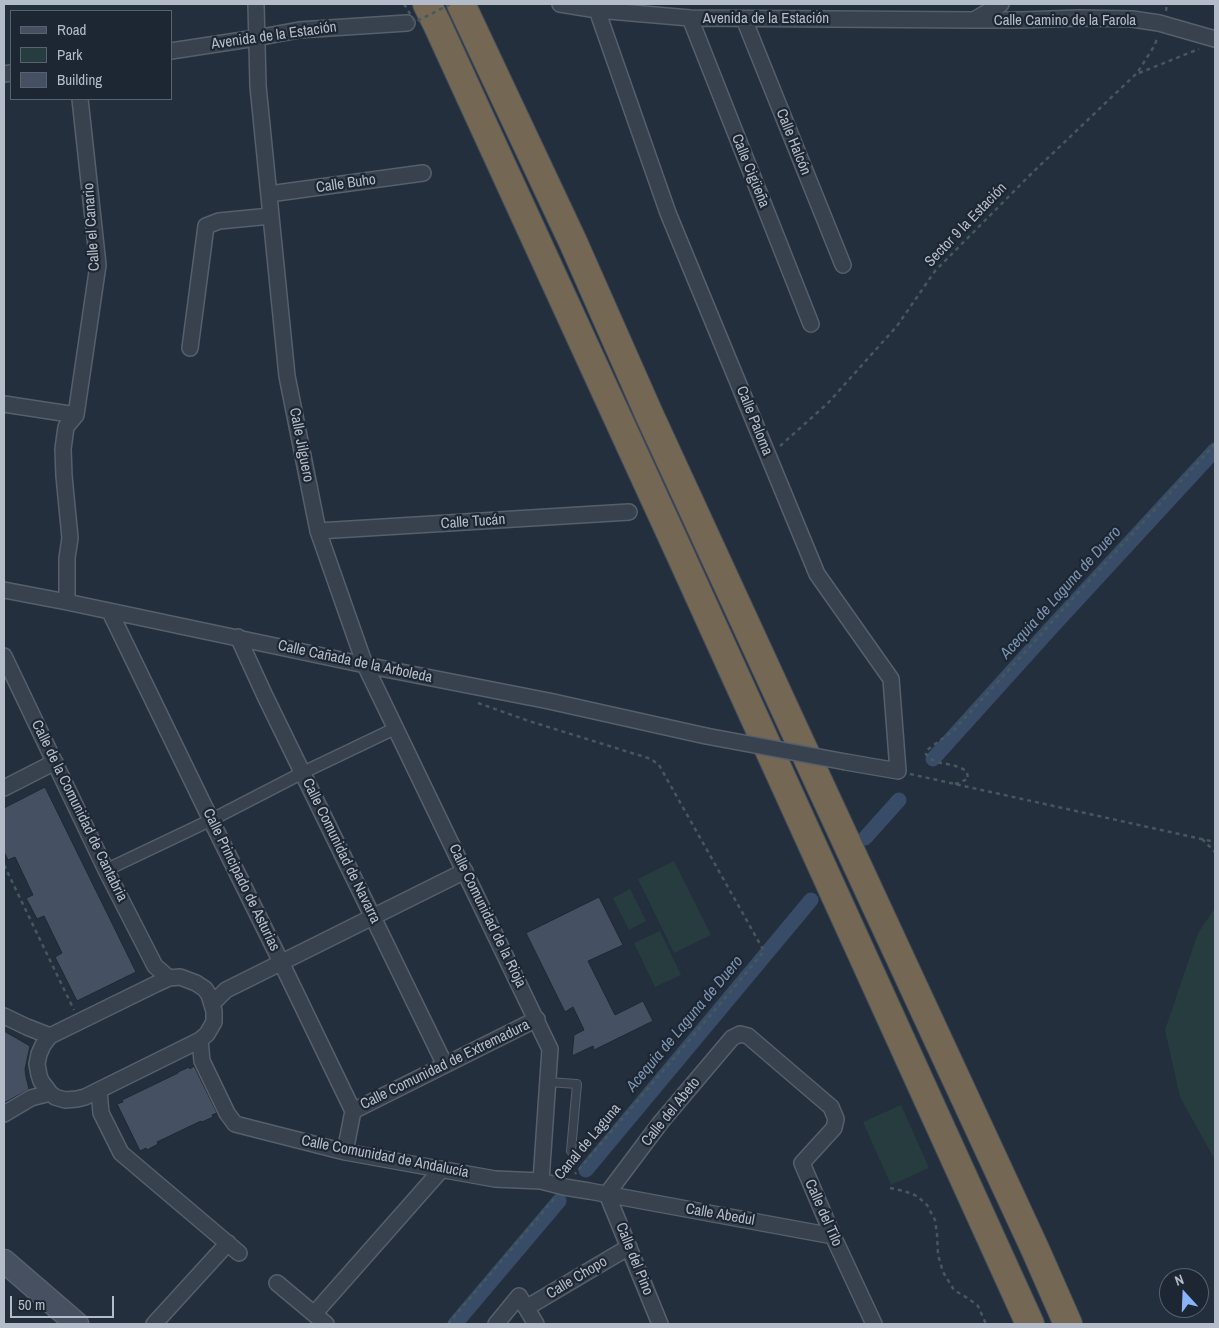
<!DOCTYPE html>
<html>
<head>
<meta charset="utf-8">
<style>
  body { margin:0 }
  #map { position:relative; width:1219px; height:1328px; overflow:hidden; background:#242f3e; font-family:"Archivo Narrow",sans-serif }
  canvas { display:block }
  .frame { position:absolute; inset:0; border:5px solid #b4bcc9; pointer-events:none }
  .legend { position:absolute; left:10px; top:10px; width:162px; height:90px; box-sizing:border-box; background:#1d2633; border:1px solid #59626f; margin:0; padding:6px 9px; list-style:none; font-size:15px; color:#b4bcc9 }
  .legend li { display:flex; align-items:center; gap:10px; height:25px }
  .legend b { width:25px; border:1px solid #59626f }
  .north { position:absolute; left:1159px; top:1268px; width:50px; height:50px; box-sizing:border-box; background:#1d2633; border:1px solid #59626f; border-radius:50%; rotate:340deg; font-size:14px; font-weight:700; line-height:20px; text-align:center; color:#b4bcc9 }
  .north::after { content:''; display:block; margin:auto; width:18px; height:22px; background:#8ab4f8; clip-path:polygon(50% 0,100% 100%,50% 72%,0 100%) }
  .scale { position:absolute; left:10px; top:1296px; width:104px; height:22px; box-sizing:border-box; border:2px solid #b4bcc9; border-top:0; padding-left:6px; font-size:15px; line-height:18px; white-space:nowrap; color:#b4bcc9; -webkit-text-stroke:4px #1d2633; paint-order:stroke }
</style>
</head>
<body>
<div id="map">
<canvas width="1219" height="1328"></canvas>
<div class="frame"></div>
<ul class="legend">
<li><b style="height:6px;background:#465061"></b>Road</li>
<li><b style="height:14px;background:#263c3f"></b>Park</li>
<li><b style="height:14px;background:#455162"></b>Building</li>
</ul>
<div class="north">N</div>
<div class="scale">50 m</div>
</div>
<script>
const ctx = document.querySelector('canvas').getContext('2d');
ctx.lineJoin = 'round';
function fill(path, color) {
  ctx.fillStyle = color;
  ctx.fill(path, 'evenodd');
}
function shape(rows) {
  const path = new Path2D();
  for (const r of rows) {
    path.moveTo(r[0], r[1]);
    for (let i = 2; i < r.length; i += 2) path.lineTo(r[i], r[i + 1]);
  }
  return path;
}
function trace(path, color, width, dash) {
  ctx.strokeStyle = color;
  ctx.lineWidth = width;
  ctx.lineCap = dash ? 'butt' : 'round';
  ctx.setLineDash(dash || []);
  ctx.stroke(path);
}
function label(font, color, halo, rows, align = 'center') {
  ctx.font = font + ' "Archivo Narrow",sans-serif';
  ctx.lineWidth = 4.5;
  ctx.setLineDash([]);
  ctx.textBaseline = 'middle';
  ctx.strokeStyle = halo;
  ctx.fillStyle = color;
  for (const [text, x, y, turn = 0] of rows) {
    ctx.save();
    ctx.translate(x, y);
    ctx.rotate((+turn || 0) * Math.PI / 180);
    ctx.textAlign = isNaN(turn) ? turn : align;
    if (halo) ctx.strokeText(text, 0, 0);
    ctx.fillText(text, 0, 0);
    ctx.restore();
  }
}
fill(shape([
  [674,861,711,935,674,953,638,879],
  [630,889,646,921,629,930,613,898],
  [1215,908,1215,1160,1180,1097,1165,1030,1198,933],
  [660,931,681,975,655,987,634,943],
  [901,1105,929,1168,891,1185,863,1122]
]), '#263c3f');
trace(shape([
  [933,759,1052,627,1215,450],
  [865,838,899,800],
  [586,1170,811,900],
  [455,1324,559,1201]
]), '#394c67', 15);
const building = shape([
  [45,787,136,972,77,1001,55,957,62,953,44,916,37,919,26,898,33,895,15,857,8,860,4,852,4,808,45,787],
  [599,897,623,945,588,961,615,1015,643,1001,653,1021,594,1050,593,1046,572,1056,574,1035,584,1030,573,1007,565,1012,526,933,599,897],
  [4,1031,30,1046,25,1069,26,1077,29,1089,4,1103,4,1031],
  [194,1066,217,1113,212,1115,213,1117,202,1122,201,1121,157,1142,158,1144,147,1150,146,1148,140,1151,117,1104,123,1102,122,1100,178,1073,178,1072,189,1067,190,1069,194,1066]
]);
fill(building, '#455162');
trace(building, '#1f2835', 1);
const service = shape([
  [548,1082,577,1084,571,1151]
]);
const pedestrian = shape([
  [106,870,211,820,302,773,396,728]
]);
const minor = shape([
  [256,4,258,86,287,376,318,531,365,665,550,1049,541,1181],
  [560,4,597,10,690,18,973,20,1022,20,1079,18,1132,19,1159,23,1215,39],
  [597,10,668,213,817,574,891,679,898,771,846,762],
  [690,18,811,324],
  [744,19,843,265],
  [974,20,1001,4],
  [171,51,256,38,299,30,407,23],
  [4,74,11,73],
  [269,194,423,173],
  [190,348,206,226,219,221,271,216],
  [4,404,76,415],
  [76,415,98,265,80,99],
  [318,531,629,512],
  [4,590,67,602,365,665,549,701,706,736],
  [67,602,67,558,70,538,64,476,63,449,66,427,76,415],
  [110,612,211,820,281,962,353,1111,345,1152],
  [238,637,265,696,445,1065],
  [4,656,106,870,155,966,169,978],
  [4,788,55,762],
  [180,977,196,983,205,989,209,995,214,1011,214,1022,207,1034,200,1040,188,1046,85,1097,77,1099,65,1100,55,1097,50,1093,41,1081,39,1075,37,1064,39,1054,43,1045,50,1036,156,984,169,978,180,977],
  [213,1003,226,990,465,871],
  [4,1016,27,1027,50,1036],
  [200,1040,202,1061,227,1113,235,1124,345,1152,495,1179,541,1181,564,1187,589,1191,833,1236],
  [99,1091,101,1113,121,1153,239,1253],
  [353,1111,537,1019],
  [4,1114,31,1098,50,1093],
  [607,1194,661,1122,732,1038,740,1034,748,1036,831,1107,836,1119,834,1128,802,1163,833,1236,874,1324],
  [607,1194,660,1324],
  [277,1283,326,1324],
  [526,1308,629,1247],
  [314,1314,442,1169],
  [154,1324,228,1243],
  [496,1324,519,1296,536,1324]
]);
const secondary = shape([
  [4,1261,77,1324]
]);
const motorway = shape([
  [427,4,437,24,681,556,1030,1324],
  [461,4,573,242,649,414,795,731,1035,1249,1068,1324]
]);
trace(service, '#565f6c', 10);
trace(pedestrian, '#565f6c', 14);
trace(minor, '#565f6c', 18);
trace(secondary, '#565f6c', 25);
trace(motorway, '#434c59', 30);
trace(shape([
  [1166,11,1167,4],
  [1139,73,1199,49],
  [780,446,828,403,897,326,935,271,1031,174,1137,73,1153,48,1158,37],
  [478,703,529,721,651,759,659,765,764,951,737,984,575,1174],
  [910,774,1215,842],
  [955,784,968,779,967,772,963,769,953,765,941,763,930,759,926,754,927,750,953,731,1035,641,1075,596,1215,444],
  [1202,839,1215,852],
  [4,865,74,1010],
  [890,1188,904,1191,917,1196,927,1205,935,1220,937,1234,938,1255,943,1272,954,1290,969,1299,978,1306,986,1324],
  [448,1324,554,1199]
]), '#44595c', 2.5, [4, 4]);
trace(service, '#38414e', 8);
trace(pedestrian, '#38414e', 11);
trace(minor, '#38414e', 15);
trace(secondary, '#465061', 22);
trace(motorway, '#746855', 28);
const minorBridge = shape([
  [706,736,846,762]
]);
trace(minorBridge, '#565f6c', 18, []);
trace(shape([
  [404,4,415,22,451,4]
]), '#44595c', 2.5, [4, 4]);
trace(minorBridge, '#38414e', 15);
label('15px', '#b4bcc9', '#1d2633', [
  ["Avenida de la Estación",766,19],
  ["Calle Camino de la Farola",1065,21],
  ["Avenida de la Estación",274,36,-8],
  ["Calle Halcón",793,142,68],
  ["Calle Cigüeña",750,171,68],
  ["Calle Buho",346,184,-8],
  ["Sector 9 la Estación",966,225,-46],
  ["Calle el Canario",92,227,-94],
  ["Calle Paloma",754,421,68],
  ["Calle Jilguero",301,445,79],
  ["Calle Tucán",473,522,-4],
  ["Calle Cañada de la Arboleda",355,662,12],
  ["Calle de la Comunidad de Cantabria",79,811,64],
  ["Calle Comunidad de Navarra",341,851,64],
  ["Calle Principado de Asturias",241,880,64],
  ["Calle Comunidad de la Rioja",487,916,64],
  ["Calle Comunidad de Extremadura",445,1065,-26],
  ["Calle del Abeto",671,1112,-51],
  ["Canal de Laguna",588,1142,-50],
  ["Calle Comunidad de Andalucía",385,1157,11],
  ["Calle del Tilo",823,1213,66],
  ["Calle Abedul",720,1215,10],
  ["Calle del Pino",634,1259,68],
  ["Calle Chopo",577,1278,-31]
]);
label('italic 16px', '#7c92b1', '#1d2633', [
  ["Acequia de Laguna de Duero",1061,593,-48],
  ["Acequia de Laguna de Duero",685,1024,-50]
]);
</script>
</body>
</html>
